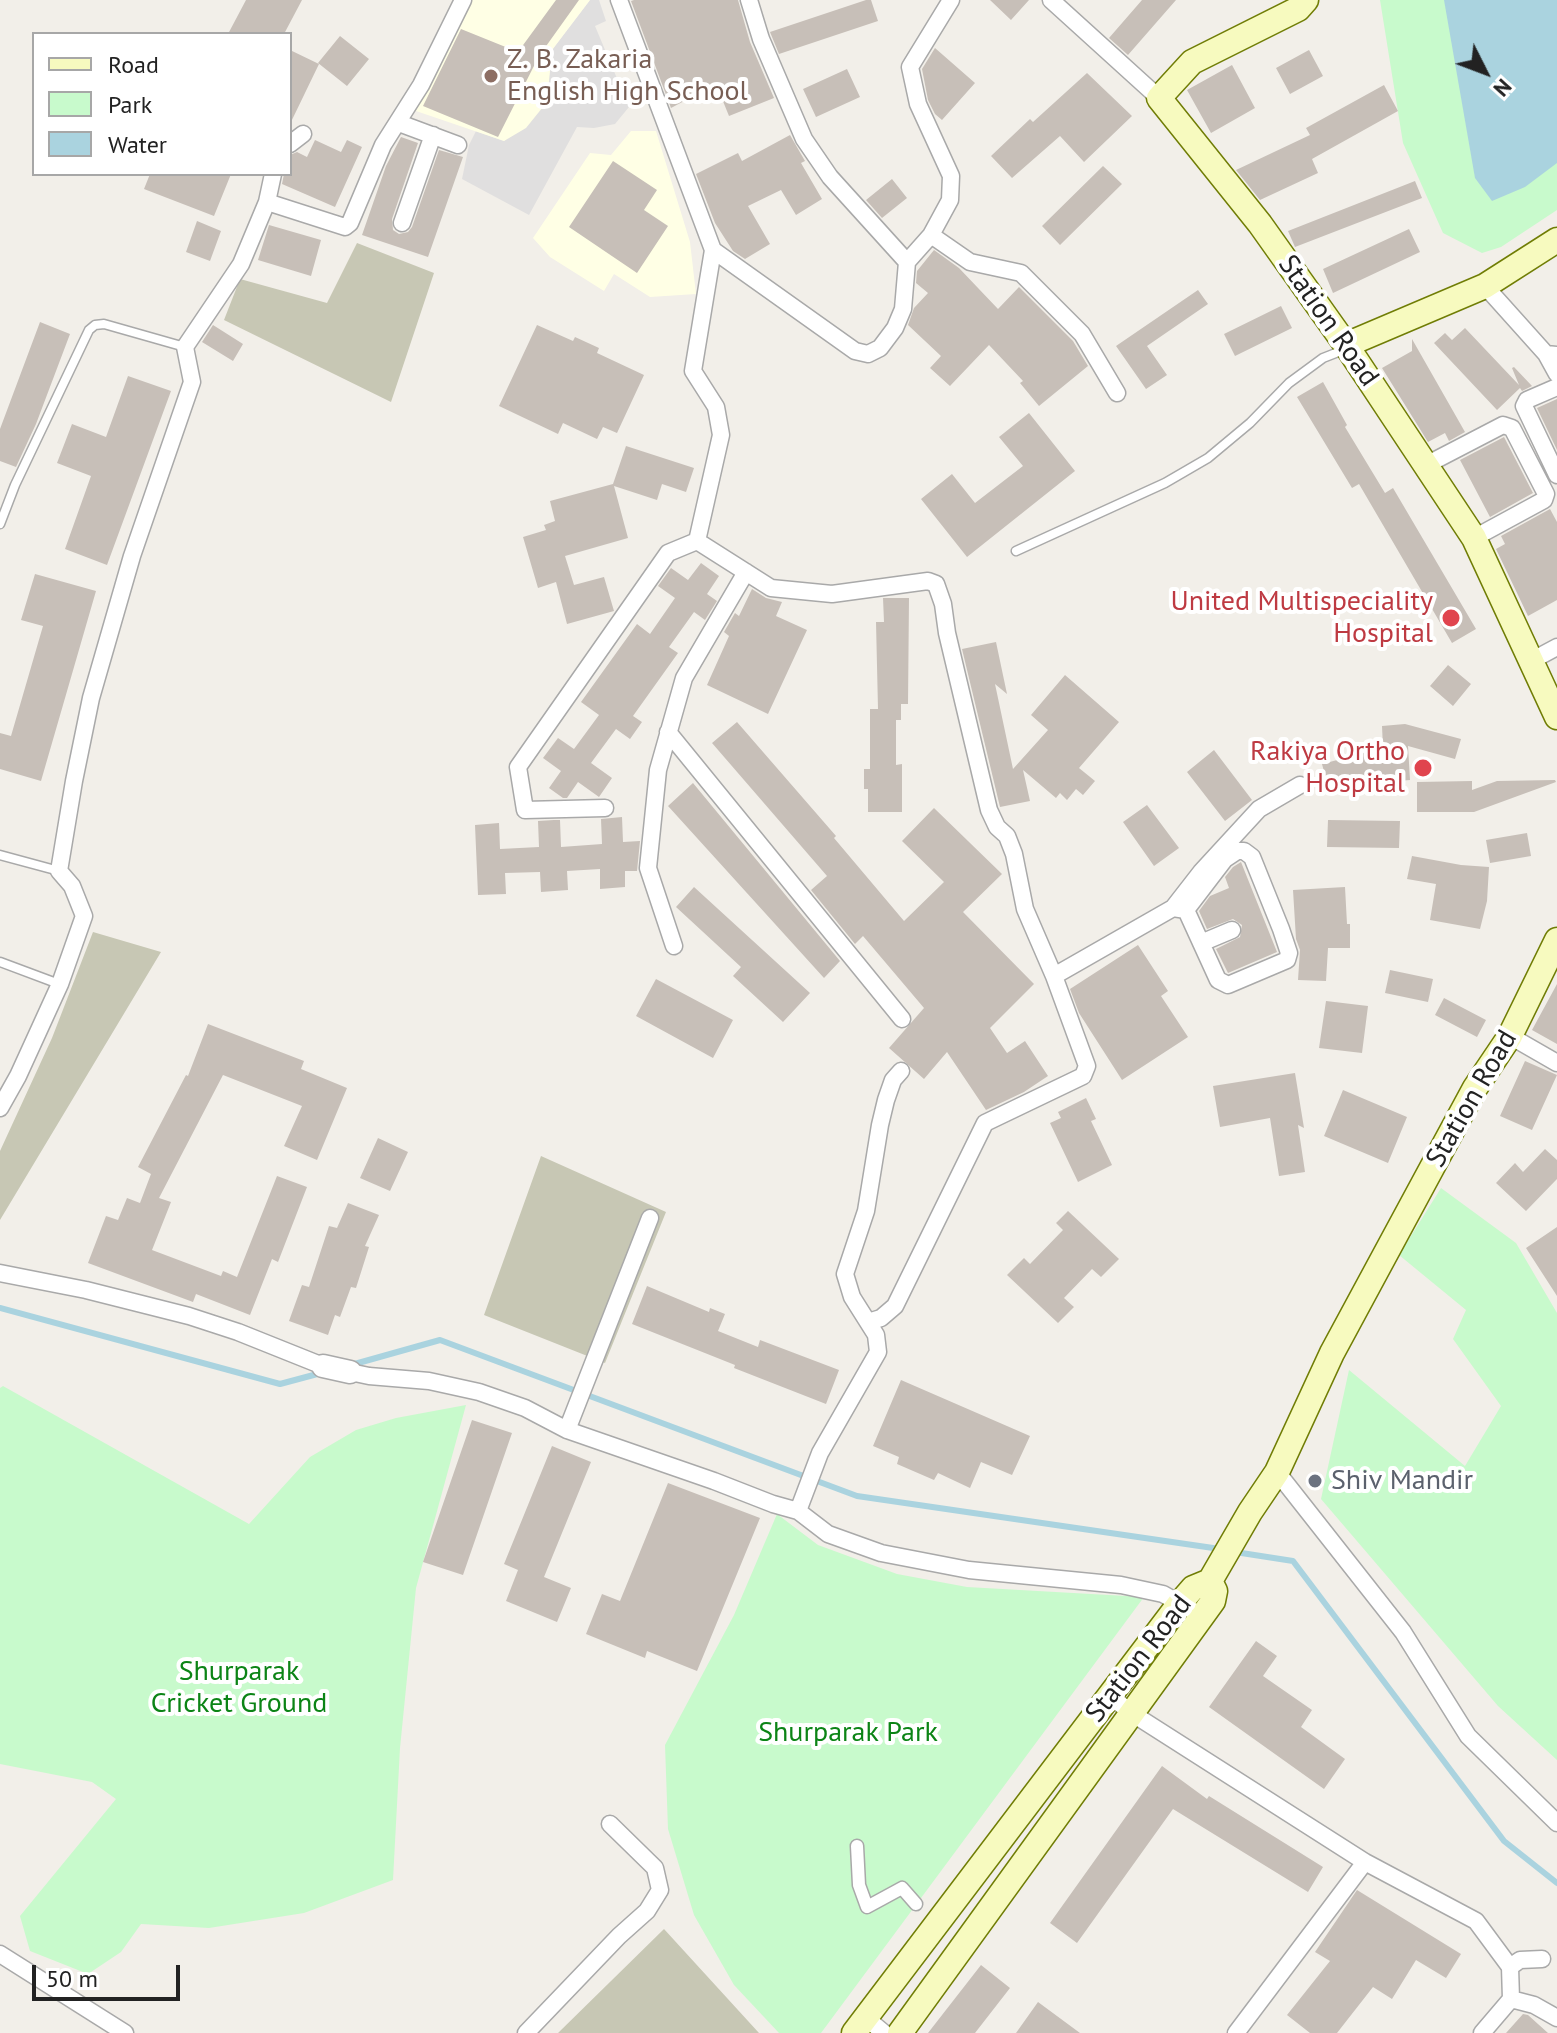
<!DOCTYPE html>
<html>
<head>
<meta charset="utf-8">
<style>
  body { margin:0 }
  #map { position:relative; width:1557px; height:2033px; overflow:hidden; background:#f2efe9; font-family:"PT Sans",sans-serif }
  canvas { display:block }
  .legend { position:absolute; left:32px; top:32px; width:260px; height:144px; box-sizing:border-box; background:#fff; border:2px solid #a7a7a7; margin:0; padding:10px 14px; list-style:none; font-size:24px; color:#222 }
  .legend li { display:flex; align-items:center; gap:16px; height:40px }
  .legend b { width:40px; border:2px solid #a7a7a7 }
  .north { position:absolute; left:1445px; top:32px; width:80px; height:80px; -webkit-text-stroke:6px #fff; paint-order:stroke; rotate:132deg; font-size:22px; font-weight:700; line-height:32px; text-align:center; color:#222 }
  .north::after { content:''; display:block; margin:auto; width:28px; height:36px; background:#222; clip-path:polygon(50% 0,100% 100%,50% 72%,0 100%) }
  .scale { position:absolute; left:32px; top:1965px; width:148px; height:36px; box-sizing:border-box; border:4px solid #222; border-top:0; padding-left:10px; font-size:24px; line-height:28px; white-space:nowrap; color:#222; -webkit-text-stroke:6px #fff; paint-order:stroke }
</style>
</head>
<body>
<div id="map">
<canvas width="1557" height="2033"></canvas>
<ul class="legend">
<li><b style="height:10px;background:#f7fabf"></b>Road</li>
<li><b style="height:22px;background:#c8facc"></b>Park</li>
<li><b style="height:22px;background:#aad3df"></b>Water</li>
</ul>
<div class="north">N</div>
<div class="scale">50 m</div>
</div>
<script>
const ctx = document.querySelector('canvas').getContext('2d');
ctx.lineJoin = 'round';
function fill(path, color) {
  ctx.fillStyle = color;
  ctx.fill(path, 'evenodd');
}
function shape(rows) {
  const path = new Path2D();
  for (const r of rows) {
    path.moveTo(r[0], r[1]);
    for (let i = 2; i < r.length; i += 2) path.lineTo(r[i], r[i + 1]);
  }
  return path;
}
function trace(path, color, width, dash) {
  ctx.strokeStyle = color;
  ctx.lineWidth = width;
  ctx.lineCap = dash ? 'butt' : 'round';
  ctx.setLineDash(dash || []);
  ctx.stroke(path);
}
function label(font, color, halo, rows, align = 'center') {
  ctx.font = font + ' "PT Sans",sans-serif';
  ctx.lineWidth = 8;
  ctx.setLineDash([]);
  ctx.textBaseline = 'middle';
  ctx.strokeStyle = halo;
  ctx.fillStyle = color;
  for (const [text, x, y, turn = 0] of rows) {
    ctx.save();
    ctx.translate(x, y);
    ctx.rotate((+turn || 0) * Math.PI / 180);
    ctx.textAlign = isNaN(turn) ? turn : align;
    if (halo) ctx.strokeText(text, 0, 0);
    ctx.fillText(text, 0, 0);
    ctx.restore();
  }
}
fill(shape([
  [590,0,599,0,606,21,595,26,629,107,615,124,594,128,577,127,529,215,462,179,469,145,476,131,504,141,546,102,552,50]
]), '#e0dfdf');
fill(shape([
  [468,0,590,0,552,50,547,102,526,128,504,141,416,111],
  [631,131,656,131,690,242,696,294,650,297,614,274,604,291,550,257,533,238,590,153,611,155]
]), '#ffffe5');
fill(shape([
  [357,243,434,273,391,402,224,320,240,279,327,303],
  [93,932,161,952,0,1220,0,1151,52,1038],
  [541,1156,666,1212,605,1363,484,1315],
  [664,1929,759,2033,558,2033]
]), '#c7c7b4');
fill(shape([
  [1380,0,1557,0,1557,210,1501,247,1482,253,1443,233,1403,143],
  [1441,1188,1516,1243,1557,1313,1557,1760,1498,1706,1321,1499,1349,1370,1465,1466,1501,1406,1453,1339,1466,1310,1399,1255],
  [3,1386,249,1524,310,1457,356,1430,396,1418,466,1405,416,1588,400,1748,393,1880,304,1913,209,1928,141,1924,121,1952,88,1974,30,1951,20,1916,116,1799,92,1782,0,1764,0,1388],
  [777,1514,818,1545,897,1574,967,1587,1144,1597,821,2033,779,2033,734,1985,694,1915,668,1829,665,1745,734,1615]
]), '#c8facc');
fill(shape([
  [1444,0,1557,0,1557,163,1525,187,1492,201,1475,178]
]), '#aad3df');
trace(shape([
  [0,1308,280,1384,321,1373],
  [351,1365,440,1340,857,1496,1220,1549],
  [1235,1552,1293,1561,1504,1841,1557,1883]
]), '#aad3df', 6);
fill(shape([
  [246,0,302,0,284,34,228,34],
  [556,0,579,0,539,56,498,137,423,106,461,29,518,52],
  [634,0,738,0,750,42,774,98,729,116,716,84,671,108,631,1],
  [866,0,871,0,878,21,779,54,770,32],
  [990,0,1029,0,1011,20],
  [1142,0,1176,0,1128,55,1109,38],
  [340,36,369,59,347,86,318,63],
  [935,48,975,83,942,120,935,114,928,100,922,69],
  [290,50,319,64,290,124],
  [1309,50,1323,76,1290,94,1276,68],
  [1232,65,1255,108,1211,133,1187,90],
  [847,69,860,97,816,117,803,89],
  [1087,73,1132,116,1084,162,1060,136,1012,178,991,156,1030,119,1033,122],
  [1384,85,1398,111,1312,159,1318,173,1260,200,1236,170,1310,135,1306,128],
  [790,135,805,161,801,163,822,199,796,215,781,190,748,206,770,244,745,259,733,251,715,223,696,174,738,153,742,161],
  [401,137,418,143,392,219,393,230,399,234,408,232,412,227,439,150,463,157,428,257,362,235,386,166],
  [315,140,341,152,347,140,362,147,335,207,282,184,284,174,290,174,290,155,297,152,307,157],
  [613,161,657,190,644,210,668,226,637,273,569,227],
  [1103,166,1122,184,1060,245,1042,226],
  [150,174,231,174,214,216,144,189],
  [892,179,907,198,882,218,866,200],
  [1415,181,1422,198,1295,247,1288,231],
  [197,221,221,231,210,261,186,252],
  [269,225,321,240,311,276,258,260],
  [1409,229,1420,252,1333,293,1323,269],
  [934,250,959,268,998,309,1019,287,1073,341,1088,366,1039,406,1020,383,1023,381,989,345,950,386,930,368,941,356,908,325,914,308,928,293,916,283,917,271],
  [1198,290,1208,304,1147,346,1167,375,1146,389,1116,346],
  [1281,306,1292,328,1235,356,1224,334],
  [40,322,70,334,36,424,16,467,0,461,0,429],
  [213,325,243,344,233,361,202,342],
  [537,325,573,341,575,337,599,348,597,353,644,375,617,433,603,427,597,439,563,423,558,434,499,406],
  [1465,328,1519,385,1512,368,1514,367,1532,386,1522,391,1520,388,1497,410,1434,343,1445,333,1452,340],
  [1412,339,1465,432,1449,441,1445,433,1428,442,1382,368,1412,351],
  [128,376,171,391,107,565,65,549,91,476,57,463,72,424,106,437],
  [1323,382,1347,425,1345,427,1385,493,1393,488,1476,629,1452,643,1359,484,1352,488,1297,397],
  [1557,399,1557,450,1537,408],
  [1029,413,1075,471,967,557,921,499,952,474,975,503,1023,466,999,437],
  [1504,437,1533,493,1490,517,1460,460],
  [626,446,694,468,686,492,662,484,657,500,614,486,628,538,565,556,574,585,604,577,614,611,567,624,556,582,538,588,523,537,546,530,544,525,555,521,550,501,613,484],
  [1550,509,1557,522,1557,600,1528,616,1496,549,1505,544,1501,536],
  [701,563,719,576,707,594,717,601,705,620,694,612,669,647,678,653,633,716,642,722,630,739,616,729,591,763,612,778,599,797,578,782,567,798,563,798,549,788,561,771,543,758,558,738,574,749,599,715,581,702,637,624,650,634,675,598,658,586,671,568,688,580],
  [35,574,96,591,41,781,0,769,0,733,11,736,43,626,21,620],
  [752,589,766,598,782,602,776,616,807,630,768,714,707,685,729,636,724,632,735,613,739,616],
  [883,598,909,598,908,704,901,704,901,720,896,720,896,765,902,764,902,812,868,812,868,789,864,789,864,769,870,769,870,709,878,709,876,622,884,622],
  [996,642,1007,694,995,684,1013,769,1048,730,1031,715,1065,675,1119,722,1079,768,1095,781,1083,795,1076,789,1067,800,1060,793,1056,798,1023,770,1030,801,1000,807,962,649],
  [1448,665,1471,684,1453,706,1430,686],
  [737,722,836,836,834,838,904,921,944,882,902,841,934,808,1002,874,963,912,1034,984,990,1028,1007,1053,1025,1041,1048,1076,1024,1092,986,1110,947,1052,924,1079,889,1048,924,1008,863,936,855,944,811,890,827,876,712,743],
  [1405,724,1461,739,1455,759,1408,746,1410,780,1372,783,1330,794,1322,764,1383,748,1382,726],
  [1214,750,1252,800,1225,821,1187,772],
  [1555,780,1556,782,1474,812,1417,812,1417,782,1472,781,1472,790,1497,781],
  [693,783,840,961,824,978,668,806],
  [1147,805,1179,848,1154,866,1123,822],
  [622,817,623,842,640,841,637,871,625,871,625,887,600,889,600,869,567,871,568,890,541,892,540,872,505,873,506,894,478,895,475,825,499,823,500,849,539,847,538,821,554,820,560,820,561,847,602,844,601,819],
  [1328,820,1400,821,1399,848,1327,847],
  [1527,833,1531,856,1490,863,1486,840],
  [1412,856,1461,865,1489,867,1487,901,1480,929,1430,920,1436,884,1407,879],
  [1241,862,1277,952,1228,973,1216,949,1240,937,1242,925,1233,919,1207,929,1199,911,1210,896,1229,888,1225,877,1233,867],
  [694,887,810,993,783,1022,733,976,741,967,676,907],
  [1345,887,1347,924,1350,924,1350,948,1328,948,1326,981,1298,980,1300,950,1296,939,1293,890],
  [1138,945,1168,991,1161,996,1188,1037,1122,1080,1079,1013,1070,989],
  [1390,970,1433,979,1428,1002,1385,993],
  [656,979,733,1020,713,1058,636,1016],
  [1557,984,1557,1044,1532,1030],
  [1444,998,1486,1020,1477,1037,1435,1015],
  [1326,1001,1368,1006,1362,1053,1319,1048],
  [208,1024,304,1061,301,1069,347,1088,317,1160,284,1146,302,1106,223,1075,159,1198,171,1202,152,1250,221,1276,223,1271,237,1277,277,1176,307,1187,278,1262,272,1259,250,1315,196,1294,193,1302,88,1263,106,1216,118,1220,127,1198,140,1203,151,1174,138,1167,186,1075,188,1076],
  [1525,1061,1557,1075,1532,1130,1500,1116],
  [1295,1073,1304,1128,1298,1125,1305,1172,1279,1176,1270,1118,1220,1127,1213,1086],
  [1343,1090,1407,1117,1388,1163,1324,1136],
  [1086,1098,1096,1119,1091,1121,1112,1165,1078,1182,1050,1123,1061,1118,1058,1112],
  [378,1138,408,1152,390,1191,360,1178],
  [1545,1149,1557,1160,1557,1179,1526,1211,1496,1183,1515,1163,1523,1172],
  [348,1203,379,1215,365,1246,369,1247,356,1288,351,1287,340,1317,335,1315,328,1335,289,1321,302,1285,309,1287,329,1226,337,1228],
  [1068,1211,1119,1259,1101,1277,1092,1269,1064,1298,1074,1307,1058,1323,1007,1275,1024,1258,1030,1264,1063,1230,1056,1223],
  [1557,1227,1557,1296,1526,1248],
  [647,1286,709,1312,710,1308,725,1314,718,1331,758,1347,760,1340,839,1370,826,1404,734,1368,735,1365,632,1324],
  [901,1380,1030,1436,1012,1475,981,1462,970,1488,938,1473,934,1480,897,1464,899,1457,873,1446],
  [472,1420,512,1433,463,1575,423,1562],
  [552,1446,591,1462,544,1577,571,1588,557,1622,506,1601,518,1570,504,1564],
  [668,1483,760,1518,697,1671,647,1651,645,1658,586,1634,602,1594,620,1601],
  [1256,1641,1277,1656,1263,1676,1312,1710,1301,1727,1345,1759,1324,1789,1209,1707],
  [1162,1766,1207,1799,1209,1796,1323,1867,1308,1892,1173,1809,1077,1943,1050,1923],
  [1357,1890,1461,1954,1446,1978,1416,1960,1392,1999,1373,1987,1337,2033,1310,2033,1287,2015,1330,1961,1315,1952],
  [981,1965,1010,1988,975,2033,928,2033],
  [1038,2002,1080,2033,1016,2033],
  [1523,2014,1528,2015,1548,2033,1506,2033]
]), '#c7bfb8');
const service = shape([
  [0,524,15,485,89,330,95,325,104,324,185,347],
  [1016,551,1165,483,1208,458,1250,423,1289,383,1323,358,1346,349],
  [0,855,59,871],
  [0,962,59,984]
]);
const pedestrian = shape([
  [857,1846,859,1885,867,1907,902,1888,916,1904]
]);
const minor = shape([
  [619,0,713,250,693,371,716,407,721,435,697,541,771,588,832,594,928,581,936,584,943,604,947,633,989,810,997,827,1007,836,1014,854,1025,909,1054,976,1173,908,1201,872,1259,809,1300,785],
  [1051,0,1159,98],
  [399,123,458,145],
  [290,144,303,134],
  [267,202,345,227,350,223,383,145,421,85,463,0],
  [402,223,433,135],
  [931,235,970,262,1021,273,1082,334,1117,393],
  [713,250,855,351,868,354,880,348,895,328,903,309,907,262,830,177,804,139,761,39,749,0],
  [907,262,931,235,950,200,951,176,918,104,910,67,951,0],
  [1485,286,1546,354,1557,355],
  [1546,354,1557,374],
  [1557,387,1527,400,1524,406,1557,475],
  [1426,465,1503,425,1512,428,1546,494,1544,500,1474,538],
  [1529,662,1557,647],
  [668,732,902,1019],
  [605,808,525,810,518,767,668,553,697,541],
  [1173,908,1186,910,1225,859,1237,851,1244,851,1252,857,1281,929,1289,953,1287,960,1228,985,1218,980,1186,910],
  [1201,943,1232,930],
  [674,946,648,868,658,770,684,678,746,572],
  [1510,1036,1557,1063],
  [0,1108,18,1076,60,984,84,916,72,886,59,871,74,781,91,698,132,556,192,382,185,347,241,264,267,202,273,174],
  [0,1273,86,1290,189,1316,238,1332,323,1366],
  [868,1322,881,1318,895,1306,985,1123,1083,1076,1087,1066,1054,976],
  [350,1372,369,1376,429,1381,479,1392,525,1408,567,1430,714,1481,773,1504,798,1511,828,1534,881,1553,969,1570,1121,1585,1163,1594,1202,1616],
  [567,1430,650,1218],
  [1277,1472,1403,1632,1468,1736,1557,1823],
  [798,1511,820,1453,878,1352,876,1335,852,1297,845,1274,866,1211,880,1125,886,1100,893,1080,901,1071],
  [1110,1696,1133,1714,1365,1862,1476,1921,1510,1967,1511,1999,1482,2033],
  [0,1954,125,2033],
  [1510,1967,1520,1960,1542,1959],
  [1511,1999,1534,2005,1557,2018],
  [866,2018,884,2033],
  [526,2033,619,1936,647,1911,660,1890,655,1868,610,1824],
  [1236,2033,1365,1862]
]);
const tertiary = shape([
  [323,1366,350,1372]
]);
const secondary = shape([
  [1306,0,1298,9,1192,62,1159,98,1260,224,1348,348,1474,538,1557,717],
  [1346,345,1485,286,1557,240],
  [1210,1581,1250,1512,1277,1472,1332,1353,1475,1088,1510,1036,1557,940],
  [854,2033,1180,1603,1193,1588,1210,1581],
  [900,2033,1213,1601,1215,1591,1210,1581]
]);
trace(service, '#a9a9a9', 11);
trace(pedestrian, '#a9a9a9', 15);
trace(minor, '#a9a9a9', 19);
trace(tertiary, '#a9a9a9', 25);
trace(secondary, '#707d05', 27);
trace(service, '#fff', 8);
trace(pedestrian, '#fff', 12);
trace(minor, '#fff', 16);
trace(tertiary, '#fff', 22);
trace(secondary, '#f7fabf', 24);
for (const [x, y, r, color] of [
  [491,76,8,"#8d6e63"],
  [1451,618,10,"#e0444e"],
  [1423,768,10,"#e0444e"],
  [1315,1481,8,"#6b7280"]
]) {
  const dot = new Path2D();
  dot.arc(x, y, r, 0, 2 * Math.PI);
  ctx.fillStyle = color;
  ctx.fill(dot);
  trace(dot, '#fff', 3);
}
label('28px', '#785e54', '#fff', [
  ["Z. B. Zakaria",507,60],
  ["English High School",507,92]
], 'left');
label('28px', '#222', '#fff', [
  ["Station Road",1328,321,55],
  ["Station Road",1472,1099,-60],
  ["Station Road",1139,1659,-52]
]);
label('28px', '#be3a42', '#fff', [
  ["United Multispeciality",1433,602],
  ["Hospital",1433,634],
  ["Rakiya Ortho",1405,752],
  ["Hospital",1405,784]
], 'right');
label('28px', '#5b616d', '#fff', [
  ["Shiv Mandir",1331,1481]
], 'left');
label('28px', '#0c8416', '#fff', [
  ["Shurparak",239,1672],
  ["Cricket Ground",239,1704],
  ["Shurparak Park",848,1733]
]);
</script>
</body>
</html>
